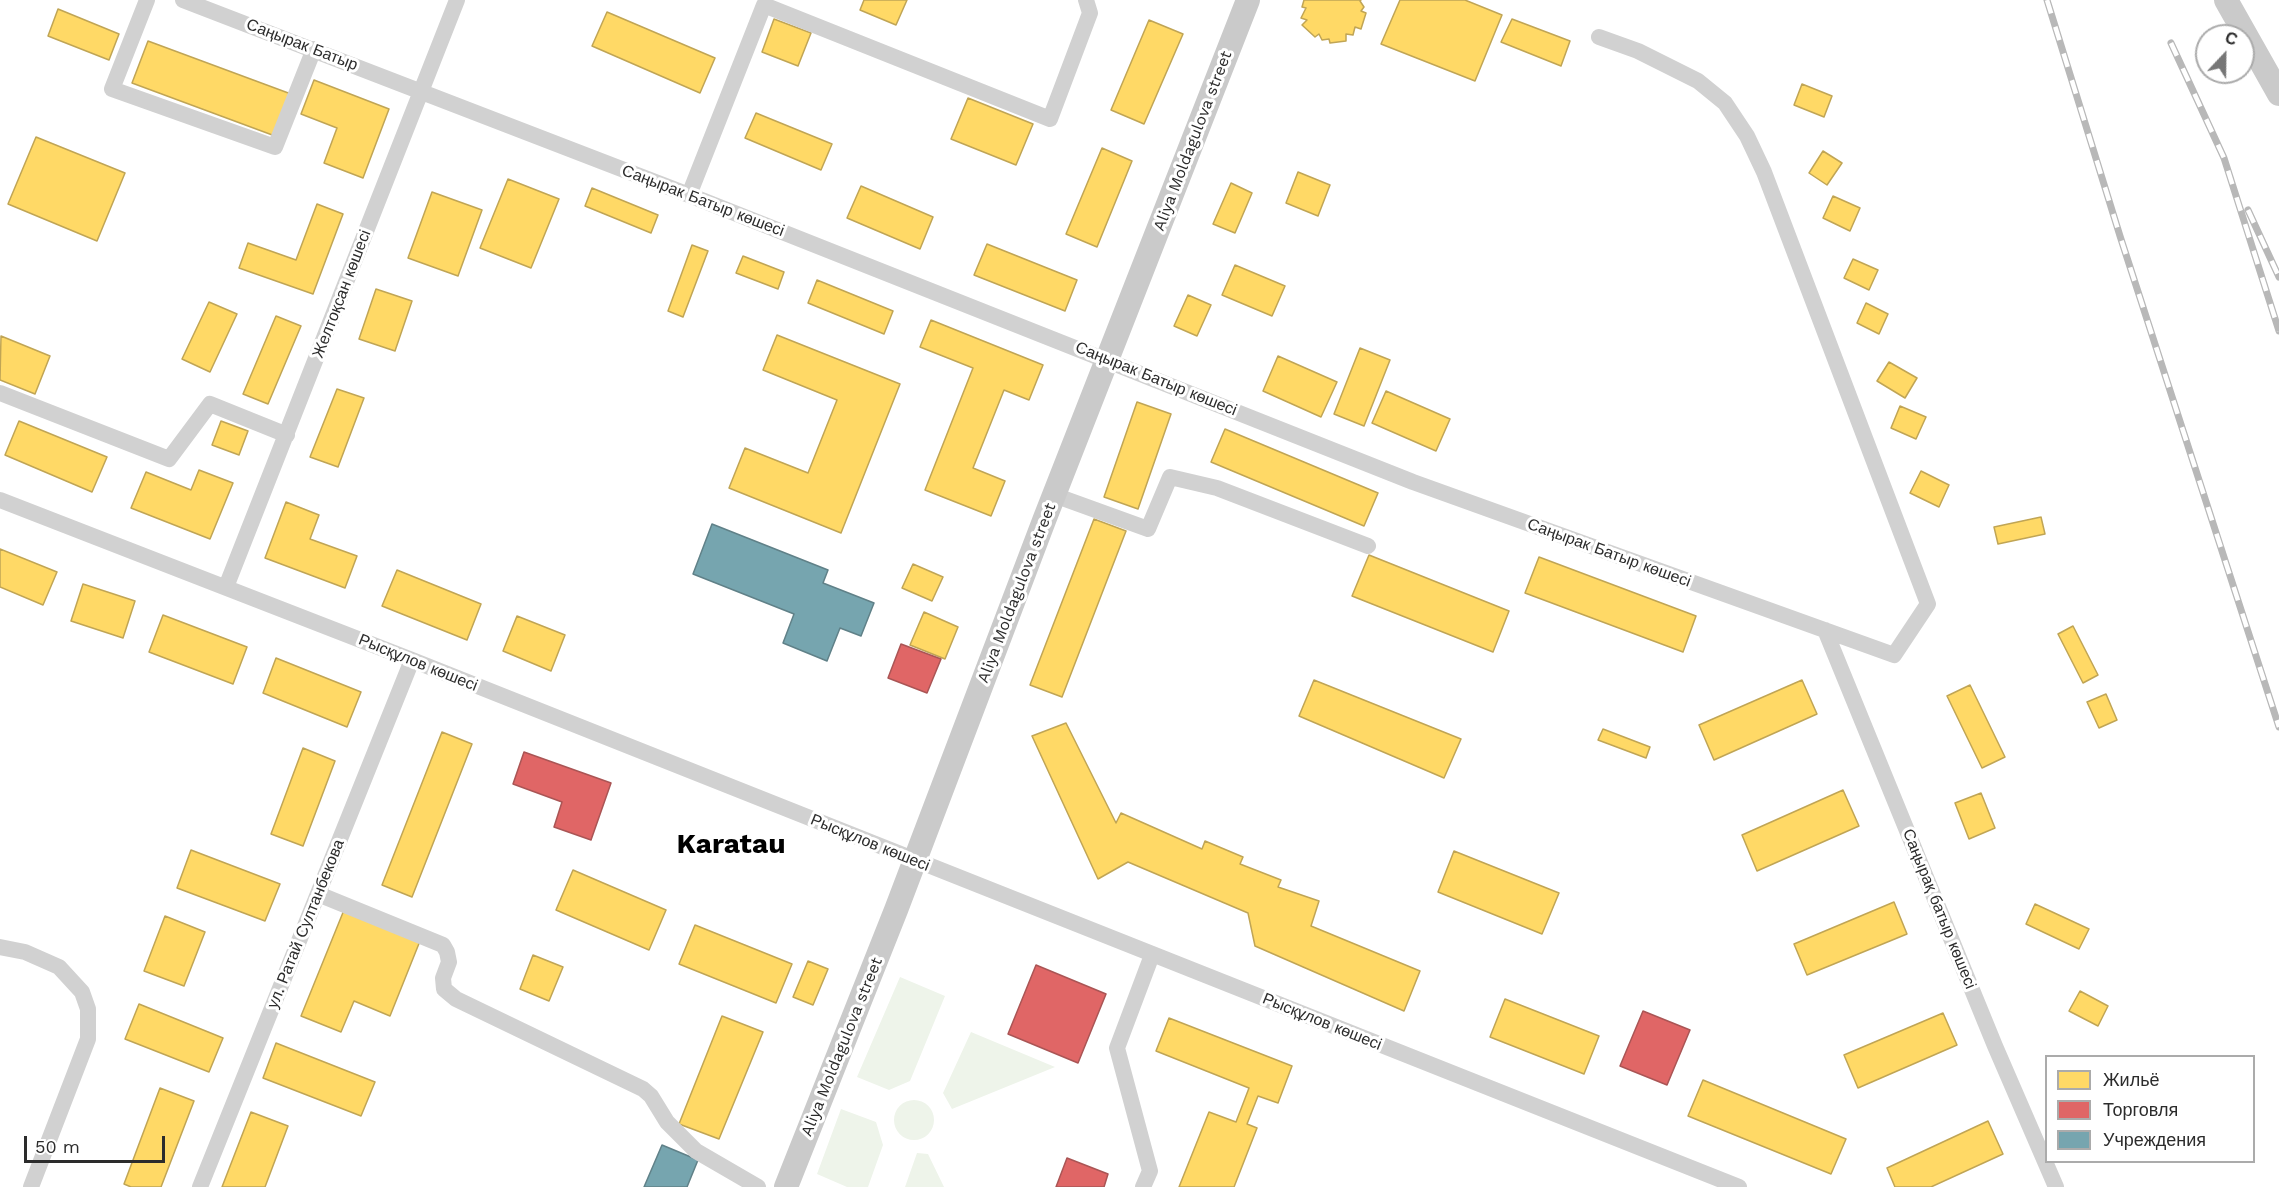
<!DOCTYPE html>
<html>
<head>
<meta charset="utf-8">
<style>
  body { margin:0 }
  #map { position:relative; width:2279px; height:1187px; overflow:hidden; background:#fff; font-family:"Work Sans",sans-serif }
  canvas { display:block }
  .legend { position:absolute; left:2045px; top:1055px; width:210px; height:108px; box-sizing:border-box; background:#fff; border:2px solid #ababab; margin:0; padding:8px 10px; list-style:none; font-size:18px; color:#2c2c2c }
  .legend li { display:flex; align-items:center; gap:12px; height:30px }
  .legend b { width:30px; border:2px solid #ababab }
  .north { position:absolute; left:2195px; top:24px; width:60px; height:60px; box-sizing:border-box; background:#fff; border:2px solid #ababab; border-radius:50%; rotate:22deg; font-size:16px; font-weight:700; line-height:24px; text-align:center; color:#2c2c2c }
  .north::after { content:''; display:block; margin:auto; width:21px; height:27px; background:#767676; clip-path:polygon(50% 0,100% 100%,50% 72%,0 100%) }
  .scale { position:absolute; left:24px; top:1136px; width:141px; height:27px; box-sizing:border-box; border:3px solid #2c2c2c; border-top:0; padding-left:8px; font-size:18px; line-height:21px; white-space:nowrap; color:#2c2c2c; -webkit-text-stroke:4px #fff; paint-order:stroke }
</style>
</head>
<body>
<div id="map">
<canvas width="2279" height="1187"></canvas>
<ul class="legend">
<li><b style="height:16px;background:#ffd966"></b>Жильё</li>
<li><b style="height:16px;background:#e06666"></b>Торговля</li>
<li><b style="height:16px;background:#76a5af"></b>Учреждения</li>
</ul>
<div class="north">С</div>
<div class="scale">50 m</div>
</div>
<script>
const ctx = document.querySelector('canvas').getContext('2d');
ctx.lineJoin = 'round';
function fill(path, color) {
  ctx.fillStyle = color;
  ctx.fill(path, 'evenodd');
}
function shape(rows) {
  const path = new Path2D();
  for (const r of rows) {
    if (r.length === 3) {
      path.moveTo(r[0] + r[2], r[1]);
      path.arc(r[0], r[1], r[2], 0, 2 * Math.PI);
      continue;
    }
    path.moveTo(r[0], r[1]);
    for (let i = 2; i < r.length; i += 2) path.lineTo(r[i], r[i + 1]);
  }
  return path;
}
function trace(path, color, width, dash) {
  ctx.strokeStyle = color;
  ctx.lineWidth = width;
  ctx.lineCap = dash ? 'butt' : 'round';
  ctx.setLineDash(dash || []);
  ctx.stroke(path);
}
function label(font, color, halo, rows, align = 'center') {
  ctx.font = font + ' "Work Sans",sans-serif';
  ctx.lineWidth = 6;
  ctx.setLineDash([]);
  ctx.textBaseline = 'middle';
  ctx.strokeStyle = halo;
  ctx.fillStyle = color;
  for (const [text, x, y, turn = 0] of rows) {
    ctx.save();
    ctx.translate(x, y);
    ctx.rotate((+turn || 0) * Math.PI / 180);
    ctx.textAlign = isNaN(turn) ? turn : align;
    if (halo) ctx.strokeText(text, 0, 0);
    ctx.fillText(text, 0, 0);
    ctx.restore();
  }
}
fill(shape([
  [900,977,945,996,910,1081,889,1090,857,1077],
  [971,1032,1055,1067,952,1109,943,1093],
  [914,1120,20],
  [841,1109,876,1122,883,1145,868,1187,847,1187,817,1174],
  [917,1153,928,1154,944,1187,905,1187]
]), '#eef4ea');
const homes = shape([
  [864,0,907,0,896,25,860,10,864,0],
  [1304,0,1361,0,1360,1,1364,7,1361,11,1366,13,1361,29,1355,27,1353,35,1346,34,1346,41,1330,43,1329,39,1322,40,1319,34,1315,37,1302,25,1307,20,1301,18,1306,8,1302,7,1304,0],
  [1400,0,1465,0,1502,15,1475,81,1381,44,1400,0],
  [58,9,119,34,109,60,48,36,58,9],
  [607,12,715,58,700,93,592,46,607,12],
  [774,19,811,33,798,66,762,52,774,19],
  [1512,19,1570,41,1561,66,1501,42,1512,19],
  [1149,20,1183,34,1144,124,1111,110,1149,20],
  [148,41,291,94,275,136,132,83,148,41],
  [314,80,389,109,363,178,324,163,337,128,301,114,314,80],
  [1802,84,1832,96,1824,117,1794,105,1802,84],
  [968,98,1033,124,1016,165,951,139,968,98],
  [756,113,832,144,821,170,745,138,756,113],
  [36,137,125,173,97,241,8,204,36,137],
  [1102,148,1132,161,1097,247,1066,234,1102,148],
  [1823,151,1842,163,1827,185,1809,173,1823,151],
  [1298,172,1330,185,1318,216,1286,203,1298,172],
  [508,179,559,199,531,268,480,248,508,179],
  [1231,183,1252,193,1235,233,1213,224,1231,183],
  [861,186,933,217,920,249,847,218,861,186],
  [592,188,658,215,651,233,585,206,592,188],
  [432,192,482,210,458,276,408,258,432,192],
  [1833,196,1860,208,1850,231,1823,218,1833,196],
  [317,204,343,214,313,294,239,268,248,243,296,260,317,204],
  [987,244,1077,280,1065,311,974,275,987,244],
  [692,245,708,251,683,317,668,311,692,245],
  [743,256,784,272,778,289,736,273,743,256],
  [1853,259,1878,270,1869,290,1844,278,1853,259],
  [1235,265,1285,286,1272,316,1222,295,1235,265],
  [817,280,893,311,884,334,808,303,817,280],
  [376,289,412,301,395,351,359,339,376,289],
  [1188,295,1211,305,1197,336,1174,326,1188,295],
  [209,302,237,314,210,372,182,359,209,302],
  [1866,303,1888,314,1879,334,1857,323,1866,303],
  [276,316,301,326,268,404,243,394,276,316],
  [931,320,1043,365,1029,400,1004,390,973,468,1005,481,991,516,925,490,973,368,920,347,931,320],
  [777,335,900,384,841,533,729,488,745,448,808,473,837,400,763,370,777,335],
  [1,336,50,356,35,394,0,380,1,336],
  [1360,348,1390,360,1364,426,1334,414,1360,348],
  [1278,356,1337,382,1321,417,1263,391,1278,356],
  [1889,362,1917,378,1905,398,1877,381,1889,362],
  [337,389,364,398,338,467,310,457,337,389],
  [1386,391,1450,419,1436,451,1372,423,1386,391],
  [1137,402,1171,414,1138,509,1104,497,1137,402],
  [1900,406,1926,417,1916,439,1891,428,1900,406],
  [19,421,107,457,92,492,5,455,19,421],
  [221,421,248,431,239,455,212,445,221,421],
  [1225,429,1378,493,1364,526,1211,462,1225,429],
  [199,470,233,483,210,539,131,508,146,472,191,490,199,470],
  [1921,471,1949,485,1939,507,1910,493,1921,471],
  [286,502,319,515,310,539,357,556,345,588,265,558,286,502],
  [2041,517,2045,534,1998,544,1994,527,2041,517],
  [1094,519,1126,531,1062,697,1030,685,1094,519],
  [0,549,57,572,43,605,0,587,0,549],
  [1369,555,1509,611,1493,652,1352,596,1369,555],
  [1539,557,1696,616,1683,652,1525,593,1539,557],
  [913,564,943,577,932,601,902,588,913,564],
  [397,570,481,604,467,640,382,606,397,570],
  [83,584,135,601,123,638,71,621,83,584],
  [924,612,958,627,945,659,910,645,924,612],
  [163,615,247,647,233,684,149,652,163,615],
  [517,616,565,635,551,671,503,651,517,616],
  [2073,626,2098,675,2083,683,2058,634,2073,626],
  [276,658,361,692,347,727,263,693,276,658],
  [1314,680,1461,739,1444,778,1299,716,1314,680],
  [1802,680,1817,714,1714,760,1699,725,1802,680],
  [1970,685,2005,757,1982,768,1947,696,1970,685],
  [2106,694,2117,720,2099,728,2087,702,2106,694],
  [1066,723,1116,823,1121,813,1202,849,1205,841,1243,857,1240,864,1281,880,1278,887,1319,901,1311,926,1420,971,1404,1011,1255,946,1248,913,1128,862,1098,879,1032,736,1066,723],
  [1603,729,1650,747,1646,758,1598,740,1603,729],
  [442,732,472,744,412,897,382,885,442,732],
  [303,748,335,761,303,846,271,834,303,748],
  [1843,790,1859,826,1757,871,1742,835,1843,790],
  [1981,793,1995,828,1969,839,1955,803,1981,793],
  [191,850,280,884,265,921,177,888,191,850],
  [1454,851,1559,893,1542,934,1438,892,1454,851],
  [573,870,666,910,649,950,556,910,573,870],
  [1894,902,1907,934,1807,975,1794,944,1894,902],
  [2035,904,2089,929,2079,949,2026,924,2035,904],
  [344,910,420,941,390,1016,354,1001,341,1032,301,1016,344,910],
  [165,916,205,932,184,986,144,971,165,916],
  [695,925,792,964,776,1003,679,964,695,925],
  [533,955,563,967,549,1001,520,989,533,955],
  [808,961,828,969,813,1005,793,997,808,961],
  [2080,991,2108,1006,2098,1026,2069,1011,2080,991],
  [1505,999,1599,1036,1584,1074,1490,1037,1505,999],
  [139,1004,223,1038,209,1072,125,1039,139,1004],
  [1943,1013,1957,1045,1858,1088,1844,1055,1943,1013],
  [722,1016,763,1032,719,1139,679,1124,722,1016],
  [1169,1018,1292,1066,1278,1103,1258,1096,1247,1124,1257,1128,1234,1187,1179,1187,1209,1112,1236,1122,1249,1088,1156,1051,1169,1018],
  [276,1043,375,1082,361,1116,263,1078,276,1043],
  [1703,1080,1846,1139,1831,1174,1688,1116,1703,1080],
  [160,1088,194,1101,161,1187,131,1187,124,1184,160,1088],
  [251,1112,288,1126,265,1187,222,1187,251,1112],
  [1988,1121,2003,1154,1931,1187,1895,1187,1887,1168,1988,1121]
]);
fill(homes, '#ffd966');
trace(homes, '#c0a555', 1.5);
const shops = shape([
  [901,644,941,659,927,693,888,678,901,644],
  [524,752,611,783,591,840,554,827,562,802,513,784,524,752],
  [1036,965,1106,994,1078,1063,1008,1034,1036,965],
  [1643,1011,1690,1030,1667,1085,1620,1066,1643,1011],
  [1067,1158,1108,1174,1104,1187,1056,1187,1067,1158]
]);
fill(shops, '#e06666');
trace(shops, '#a55', 1.5);
const public = shape([
  [712,524,828,570,823,583,874,603,861,636,840,628,827,661,783,643,794,614,693,574,712,524],
  [662,1145,698,1160,687,1187,644,1187,662,1145]
]);
fill(public, '#76a5af');
trace(public, '#608188', 1.5);
trace(shape([
  [147,0,112,89,275,147,314,49],
  [183,0,689,195,1413,482,1894,655,1928,604,1764,172,1747,136,1725,103,1698,81,1638,51,1599,37],
  [689,195,764,5,1050,119,1090,13,1086,0],
  [0,393,169,459,210,404,287,435],
  [1054,495,1148,529,1170,477,1217,488,1368,546],
  [0,500,412,660,1739,1187],
  [226,587,457,0],
  [1825,630,1995,1046,2056,1187],
  [318,894,443,945,447,952,449,962,443,978,444,989,456,999,643,1089,651,1096,667,1122,696,1151,758,1187],
  [0,947,25,952,59,967,82,992,88,1009,88,1039,31,1187],
  [200,1187,412,660],
  [1143,1187,1150,1171,1117,1048,1152,955]
]), '#d1d1d1', 16);
trace(shape([
  [2226,0,2279,94],
  [786,1187,896,910,1045,518,1248,0]
]), '#cacaca', 24);
const rail = shape([
  [2047,0,2120,236,2279,727],
  [2171,43,2224,158,2279,331],
  [2248,210,2279,277]
]);
trace(rail, '#b8b8b8', 7);
trace(rail, '#fff', 4.5, [14]);
label('16px', '#2c2c2c', '#fff', [
  ["Саңырак Батыр",302,45,21],
  ["Aliya Moldagulova street",1193,141,-69],
  ["Саңырак Батыр көшесі",703,201,21],
  ["Желтоқсан көшесі",342,294,-69],
  ["Саңырак Батыр көшесі",1156,379,22],
  ["Саңырак Батыр көшесі",1609,553,20],
  ["Aliya Moldagulova street",1017,593,-69],
  ["Рысқұлов көшесі",418,663,22],
  ["Рысқұлов көшесі",870,843,22],
  ["Саңырақ батыр көшесі",1939,909,68],
  ["ул. Ратай Султанбекова",306,924,-68],
  ["Рысқұлов көшесі",1322,1022,22],
  ["Aliya Moldagulova street",842,1047,-68]
]);
label('bold 28px', '#000', '#fff', [
  ["Karatau",731,845]
]);
</script>
</body>
</html>
